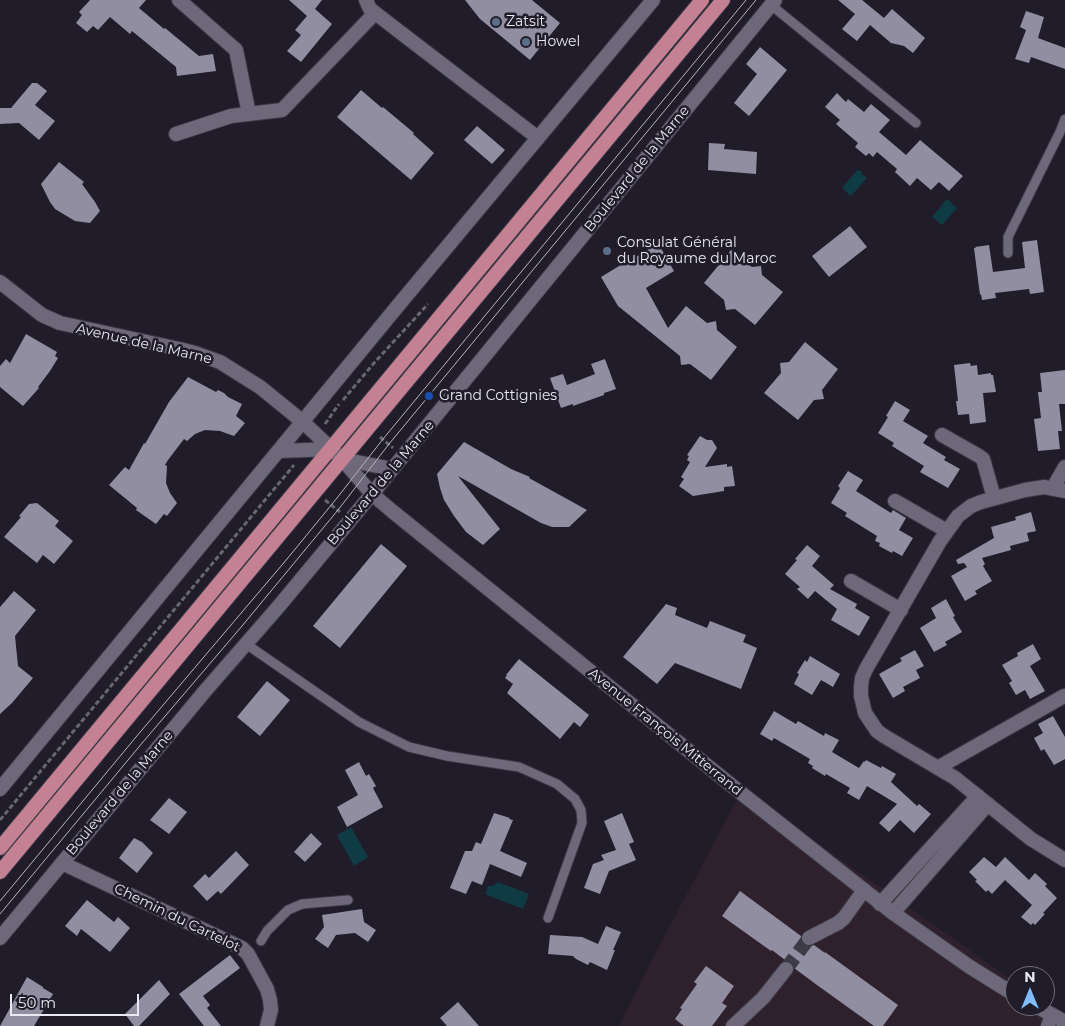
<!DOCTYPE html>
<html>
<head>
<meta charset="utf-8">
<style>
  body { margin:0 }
  #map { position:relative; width:1065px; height:1026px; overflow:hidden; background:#201c2a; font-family:Montserrat,sans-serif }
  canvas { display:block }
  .north { position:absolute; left:1005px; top:966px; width:50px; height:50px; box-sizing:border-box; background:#201c2a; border:1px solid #716e7a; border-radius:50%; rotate:0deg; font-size:14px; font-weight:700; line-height:20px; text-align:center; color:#eae8f2 }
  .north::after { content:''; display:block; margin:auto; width:18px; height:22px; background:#80bdfa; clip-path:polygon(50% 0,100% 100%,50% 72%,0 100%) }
  .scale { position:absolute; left:10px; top:994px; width:129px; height:22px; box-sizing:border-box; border:2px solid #eae8f2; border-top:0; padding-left:6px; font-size:15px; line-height:18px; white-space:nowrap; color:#eae8f2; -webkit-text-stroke:4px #201c2a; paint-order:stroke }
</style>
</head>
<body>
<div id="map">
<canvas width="1065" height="1026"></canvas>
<div class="north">N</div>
<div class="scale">50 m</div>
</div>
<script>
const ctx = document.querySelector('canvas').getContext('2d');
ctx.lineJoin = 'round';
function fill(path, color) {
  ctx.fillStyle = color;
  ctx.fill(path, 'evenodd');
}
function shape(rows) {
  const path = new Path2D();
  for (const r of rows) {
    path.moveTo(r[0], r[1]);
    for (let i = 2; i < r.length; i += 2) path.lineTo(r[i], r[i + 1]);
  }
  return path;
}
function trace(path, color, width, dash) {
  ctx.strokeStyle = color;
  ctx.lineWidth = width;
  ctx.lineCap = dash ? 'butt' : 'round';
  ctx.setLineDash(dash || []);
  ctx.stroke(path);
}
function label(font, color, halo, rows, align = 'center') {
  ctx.font = font + ' Montserrat,sans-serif';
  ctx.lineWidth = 5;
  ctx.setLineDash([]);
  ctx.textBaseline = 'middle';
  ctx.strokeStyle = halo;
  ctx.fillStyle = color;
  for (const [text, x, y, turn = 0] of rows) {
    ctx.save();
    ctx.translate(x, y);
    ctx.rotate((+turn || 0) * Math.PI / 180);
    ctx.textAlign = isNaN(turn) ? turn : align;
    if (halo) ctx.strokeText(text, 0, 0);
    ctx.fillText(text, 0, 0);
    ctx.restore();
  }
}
fill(shape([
  [742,790,1015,982,1015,1006,1045,1006,1065,1026,619,1026,656,952]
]), '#2e212d');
fill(shape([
  [857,170,861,171,862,174,867,178,851,196,842,188],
  [947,199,957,208,942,225,932,217],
  [351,827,368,857,354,866,337,835],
  [498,882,529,894,523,909,485,894,488,886,493,886]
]), '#0f3b45');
fill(shape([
  [90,0,146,0,139,8,164,29,165,28,199,56,213,54,216,71,177,76,176,67,132,31,130,34,110,17,98,30,93,26,87,32,76,23,82,15,79,12],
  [289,0,322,0,315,9,332,24,301,62,287,51,301,35,295,30,307,16],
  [465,0,532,0,560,23,530,60,480,19],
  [838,0,862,0,884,18,892,9,925,38,913,53,904,46,891,43,870,25,857,41,842,29,855,14],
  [1026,11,1044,17,1038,38,1065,48,1065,69,1031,57,1029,63,1015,59,1026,30,1020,27],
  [760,47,787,70,749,116,734,103,757,74,746,64],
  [32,83,37,83,47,91,35,105,55,121,39,140,19,123,0,124,0,108,11,108],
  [361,90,382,108,383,107,414,133,413,134,434,153,411,180,337,117],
  [837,93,846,102,848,99,864,112,871,104,890,120,879,132,906,155,920,140,963,176,949,191,939,182,931,190,917,178,910,186,895,172,897,169,877,152,873,157,869,153,866,156,855,147,858,143,836,124,840,120,825,107],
  [477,126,505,150,492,164,464,140],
  [709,143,725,144,724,149,757,152,756,174,708,170],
  [59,162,84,182,82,184,95,202,100,211,90,223,75,221,55,209,50,202,41,184],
  [850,226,867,247,829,277,812,256],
  [1037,240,1044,292,1030,294,1029,289,995,293,996,298,982,300,981,294,980,295,974,248,976,248,975,247,989,245,993,272,1025,268,1022,242],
  [658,243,674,271,646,288,668,328,686,306,707,323,716,321,717,330,737,347,711,380,690,364,681,365,680,356,618,306,601,277,624,263,627,254,636,257],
  [731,250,752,267,761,266,762,275,783,292,755,325,735,309,726,310,724,300,704,283],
  [26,334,57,352,55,356,58,358,50,371,38,387,39,388,23,406,0,387,0,366,6,359,10,363],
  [805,342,838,369,822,390,824,399,814,400,798,420,764,393,781,373,780,363,789,362],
  [605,359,616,389,604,393,604,395,573,406,573,404,561,408,550,378,563,374,567,385,595,374,591,364],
  [970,363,971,366,977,365,978,375,991,373,991,375,993,375,996,392,983,393,986,422,970,424,969,414,958,415,956,401,958,401,954,365],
  [1065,370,1065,404,1059,404,1062,431,1058,431,1060,449,1038,451,1034,419,1041,418,1038,392,1042,392,1040,373],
  [188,377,216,392,218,390,224,393,228,397,242,404,236,416,245,423,234,436,220,431,205,430,195,434,187,441,184,439,168,460,165,465,167,466,166,483,170,493,177,503,167,516,164,514,156,524,136,510,137,508,109,485,125,467,129,470,144,443,145,444,169,402],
  [895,401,910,410,903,421,928,436,923,443,946,457,944,460,960,469,948,488,920,472,924,466,892,446,894,443,878,433,888,417,886,416],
  [700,436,707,440,712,440,717,448,705,467,727,464,727,467,732,466,735,486,724,487,724,491,693,496,679,486,684,479,681,477,690,462,687,460,689,456,687,455],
  [464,442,511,469,530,477,529,478,587,510,569,527,552,527,541,523,458,476,500,529,483,545,466,532,454,516,444,500,440,488,437,474],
  [848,471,863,480,856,491,891,513,893,510,906,518,899,530,913,538,902,556,893,551,892,553,879,546,880,543,875,541,877,536,845,516,847,513,831,503,840,488,838,486],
  [37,503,59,521,55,526,73,541,54,564,43,555,37,563,4,537,21,517,19,516,29,504],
  [1031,512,1036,531,1027,533,1029,541,1010,546,1011,550,982,558,985,564,983,566,992,581,975,591,977,594,965,601,951,576,967,567,964,563,958,564,956,560,994,538,991,527,1016,520,1015,517],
  [381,544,407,566,340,648,313,626],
  [807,545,820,556,812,566,834,585,830,589,857,604,855,608,870,617,859,636,831,620,837,609,815,591,808,599,797,589,800,587,785,574,797,560,795,559],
  [14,591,36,610,15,636,18,666,33,678,12,703,0,714,0,607],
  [946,599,955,616,953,617,962,632,945,642,947,645,934,652,920,628,936,618,931,608],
  [666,604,677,608,675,615,707,628,710,621,746,635,743,642,757,648,741,689,675,663,657,684,623,657],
  [1033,644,1041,659,1030,666,1045,691,1030,699,1025,690,1016,695,1009,683,1012,681,1002,665,1018,656,1017,653],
  [915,650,924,666,916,670,920,678,903,687,905,691,893,698,879,674,902,661,900,658],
  [810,656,840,674,833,687,821,680,812,695,794,684,799,674,797,673,805,660,807,662],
  [519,659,589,715,580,727,574,722,560,739,507,693,513,684,505,678,507,675,506,675],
  [267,681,290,700,260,736,237,717],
  [774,711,796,724,798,721,824,736,825,733,839,740,832,752,859,768,864,761,865,762,866,760,881,768,882,766,896,774,891,782,917,806,919,804,931,814,914,833,900,820,889,832,879,823,897,804,867,786,859,800,847,793,850,788,826,774,825,776,812,768,813,766,808,763,810,759,774,738,772,741,760,734],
  [1053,716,1065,737,1065,759,1054,765,1044,749,1041,751,1034,738,1043,733,1038,724],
  [359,762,366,776,369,774,376,786,373,788,383,807,347,827,337,807,358,795,345,770],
  [169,798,187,812,169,834,150,820],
  [494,813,510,818,509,819,513,820,500,851,527,863,521,877,490,864,482,885,472,881,466,894,450,888,465,851,472,851,476,842,481,844],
  [622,813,634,842,629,844,636,860,609,871,600,894,584,888,593,864,604,860,601,855,616,850,604,821],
  [311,833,322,844,305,862,294,852],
  [134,838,142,842,153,853,137,873,119,858],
  [236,851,249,865,221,894,218,891,207,901,193,886,205,874,209,878],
  [984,857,996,867,1005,857,1029,880,1035,873,1047,884,1045,886,1057,898,1043,913,1045,914,1035,925,1033,923,1031,925,1021,917,1032,905,1005,880,992,894,988,890,986,892,975,881,977,880,969,872],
  [740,891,801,936,801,942,804,945,809,947,814,945,825,953,825,952,898,1005,883,1026,874,1026,817,985,794,968,791,962,785,960,772,950,771,951,722,916],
  [87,900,114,922,118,917,130,928,110,952,81,929,77,936,65,926],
  [362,909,364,922,376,930,368,942,355,933,336,935,328,948,315,939,324,927,322,915],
  [606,926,621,932,613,950,615,950,607,970,590,962,588,965,576,959,573,956,548,954,550,935,582,937,598,944],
  [230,955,240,968,203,996,210,1005,207,1008,221,1026,204,1026,179,994],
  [706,966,734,986,722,1003,727,1006,712,1026,684,1026,675,1019,682,1009,680,1008,697,984,694,982],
  [27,977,43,987,43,988,53,994,34,1026,0,1026],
  [159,980,170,994,139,1026,134,1026,125,1014],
  [458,1002,479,1026,447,1026,440,1018]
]), '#918ea1');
trace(shape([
  [786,969,809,938]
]), '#3e3b48', 14, [14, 7]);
const service = shape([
  [771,5,916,123],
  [1008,253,1008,237,1060,132,1065,119],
  [246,644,359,722,409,747,447,756,519,767,557,784,575,799,581,810,582,823,548,918],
  [261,941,267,931,288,910,302,904,348,900]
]);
const minor = shape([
  [179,0,236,50,249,114],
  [366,0,370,9,538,138],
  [176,134,231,116,282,110,375,13],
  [0,282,42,315,60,323,179,349,195,353,220,362,260,387,303,422],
  [942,435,979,456,983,459,994,498],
  [1053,488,1065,467],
  [1065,491,1044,487,1025,490,981,502,971,506,958,516,940,541,866,669,862,678,861,687,861,696,865,713,877,731,884,736,955,778,1031,839,1065,860],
  [895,501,947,531],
  [851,581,901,610],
  [939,767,1064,696],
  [62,863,242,948,248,954,267,989,270,1000,271,1010,267,1026],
  [880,904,978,796],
  [893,913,988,804],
  [809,938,838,923,844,918,864,890],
  [733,1026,763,998,786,969],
  [1048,1026,1052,1015]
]);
const tertiary = shape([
  [303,422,342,459,372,494,392,511,736,789,893,913,970,967,1015,995],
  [280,451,332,449],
  [342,459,392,469],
  [0,789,401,302,653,0],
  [0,938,205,691,279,606,372,494,775,0],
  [1036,1006,1065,1022]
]);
const primary = shape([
  [0,848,702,0],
  [0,872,723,0]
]);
trace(service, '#3b3844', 11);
trace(minor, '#3b3844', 16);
trace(tertiary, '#3b3844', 16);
trace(primary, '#3b3844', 16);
trace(shape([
  [343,400,374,363,428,304],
  [325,424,339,404],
  [380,437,393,448],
  [325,500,340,512],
  [0,820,294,465]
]), '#696673', 3, [5, 2.5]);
trace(service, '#6d687a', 9);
trace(minor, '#6d687a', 14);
trace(tertiary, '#6d687a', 14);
trace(primary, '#c48193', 14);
trace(shape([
  [0,901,136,737,287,559,337,498,383,439,746,0],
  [0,914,143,742,242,626,338,510,389,444,756,0]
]), '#b6b4bf', 1);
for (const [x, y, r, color] of [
  [496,22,5,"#5c6f8a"],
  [526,42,5,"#5c6f8a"],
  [607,251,5,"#5c6f8a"],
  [429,396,5,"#1a4fb4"]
]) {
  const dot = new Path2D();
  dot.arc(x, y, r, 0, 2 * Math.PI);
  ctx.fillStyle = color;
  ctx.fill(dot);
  trace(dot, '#201c2a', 2);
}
label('14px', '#eae8f2', '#201c2a', [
  ["Zatsit",506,22],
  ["Howel",536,42],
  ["Consulat Général",617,243],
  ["du Royaume du Maroc",617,259],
  ["Grand Cottignies",439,396]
], 'left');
label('14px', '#eae8f2', '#201c2a', [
  ["Boulevard de la Marne",637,169,-51],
  ["Avenue de la Marne",144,344,13],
  ["Boulevard de la Marne",381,483,-50],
  ["Avenue François Mitterrand",665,732,39],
  ["Boulevard de la Marne",120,793,-50],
  ["Chemin du Cartelot",177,918,26]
]);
</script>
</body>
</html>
